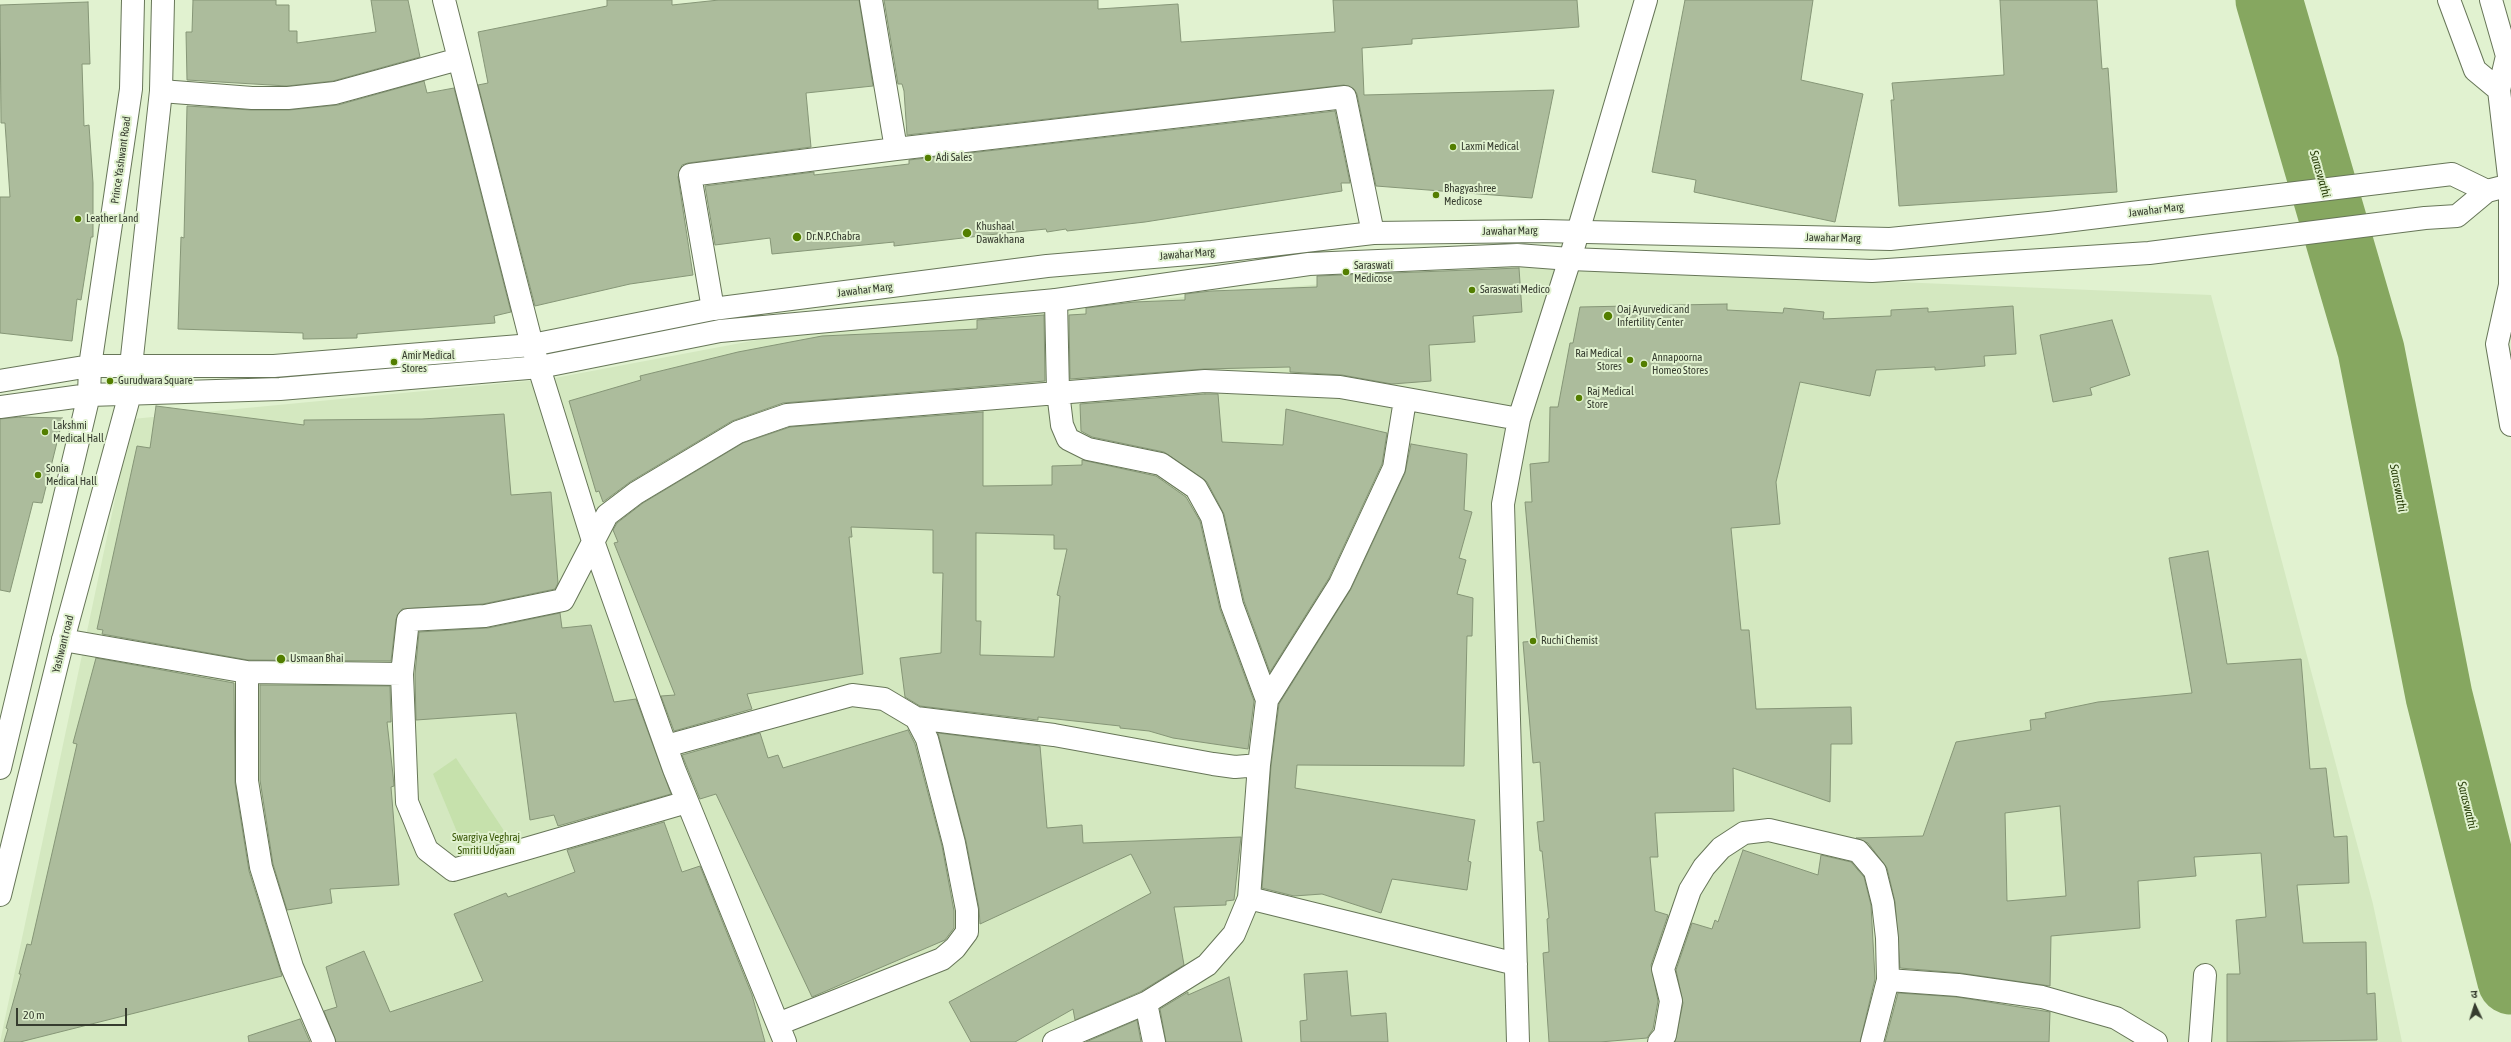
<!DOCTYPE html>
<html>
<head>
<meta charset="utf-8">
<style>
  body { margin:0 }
  #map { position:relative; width:2511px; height:1042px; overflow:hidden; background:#e1f2d0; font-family:"Asap Condensed","Noto Sans Devanagari",sans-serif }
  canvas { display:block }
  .north { position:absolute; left:2455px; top:986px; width:40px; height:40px; -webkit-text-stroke:3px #e1f2d0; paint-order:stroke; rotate:356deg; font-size:11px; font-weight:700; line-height:16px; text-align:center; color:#363c2f }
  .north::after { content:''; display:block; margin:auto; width:14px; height:18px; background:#363c2f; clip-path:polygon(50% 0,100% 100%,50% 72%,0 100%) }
  .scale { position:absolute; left:16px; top:1008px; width:111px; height:18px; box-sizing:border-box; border:2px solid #363c2f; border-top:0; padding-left:5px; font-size:12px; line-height:14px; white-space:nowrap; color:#363c2f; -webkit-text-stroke:3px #e1f2d0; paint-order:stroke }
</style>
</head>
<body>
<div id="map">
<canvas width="2511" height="1042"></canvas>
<div class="north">उ</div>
<div class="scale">20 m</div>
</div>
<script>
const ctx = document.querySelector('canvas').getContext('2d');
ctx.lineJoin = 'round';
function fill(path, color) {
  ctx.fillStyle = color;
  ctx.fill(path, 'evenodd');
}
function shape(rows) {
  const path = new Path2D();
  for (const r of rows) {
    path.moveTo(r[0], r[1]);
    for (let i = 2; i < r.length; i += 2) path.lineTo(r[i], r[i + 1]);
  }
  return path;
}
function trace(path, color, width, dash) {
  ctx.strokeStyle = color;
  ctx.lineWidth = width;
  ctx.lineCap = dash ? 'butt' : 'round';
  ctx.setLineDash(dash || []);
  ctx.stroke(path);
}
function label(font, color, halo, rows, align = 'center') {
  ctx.font = font + ' "Asap Condensed",sans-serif';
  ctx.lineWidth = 4;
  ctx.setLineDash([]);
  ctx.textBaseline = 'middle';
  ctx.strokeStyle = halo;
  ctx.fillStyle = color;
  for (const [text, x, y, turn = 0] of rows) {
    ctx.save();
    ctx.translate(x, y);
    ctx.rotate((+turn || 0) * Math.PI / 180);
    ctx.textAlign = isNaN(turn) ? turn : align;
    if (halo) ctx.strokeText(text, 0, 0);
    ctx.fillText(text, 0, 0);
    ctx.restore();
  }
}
fill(shape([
  [1513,266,2211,295,2373,904,2402,1042,0,1042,132,419,549,379,789,334]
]), '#d4e8c0');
fill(shape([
  [456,758,520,855,474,873,433,774]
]), '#c6e1ac');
trace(shape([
  [2269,0,2371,350,2439,696,2511,981]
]), '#86a760', 67);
const building = shape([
  [193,0,276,0,276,5,289,5,289,31,297,31,297,43,376,32,371,0,408,0,420,57,333,81,287,86,187,80,186,32,192,32,193,0],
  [607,0,672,0,672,5,719,0,859,0,873,86,806,93,811,147,688,163,682,165,678,177,693,275,630,284,535,306,478,85,488,83,478,32,607,6,607,0],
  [884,0,1098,0,1098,9,1178,4,1181,42,1335,32,1333,0,1577,0,1579,27,1412,39,1412,44,1362,48,1364,95,1554,90,1532,198,1376,186,1357,94,1354,89,1344,85,907,135,904,91,902,84,898,84,884,0],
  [1685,0,1813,0,1801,80,1863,94,1835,222,1694,192,1696,180,1652,172,1685,0],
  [2000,0,2097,0,2102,69,2108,68,2117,192,1899,206,1891,100,1894,100,1892,83,2004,75,2000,0],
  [88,2,90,64,82,64,84,126,89,125,93,183,93,237,91,237,81,300,77,299,72,341,0,333,0,197,10,197,5,123,1,123,0,5,88,2],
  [424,81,427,93,454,88,511,312,494,316,495,323,357,334,357,338,303,339,303,333,178,329,181,237,184,238,187,106,251,110,289,110,338,105,424,81],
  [1335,111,1350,183,1341,183,1342,191,1145,222,1067,231,1066,229,1047,232,1046,229,997,234,894,246,894,242,772,254,770,238,715,245,705,186,814,172,814,175,909,164,909,160,1335,111],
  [1519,268,1522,312,1473,316,1475,342,1429,345,1431,381,1392,384,1342,375,1290,372,1290,367,1204,369,1070,379,1069,315,1086,314,1086,308,1134,302,1185,300,1185,294,1211,291,1317,287,1317,276,1519,268],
  [1727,304,1727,310,1783,313,1784,308,1824,312,1823,319,1891,316,1891,310,1928,308,1928,312,2013,306,2016,354,1984,356,1985,366,1935,370,1935,367,1876,370,1870,396,1800,382,1776,482,1780,524,1731,528,1741,630,1749,630,1756,709,1851,707,1852,744,1831,744,1830,802,1733,768,1734,811,1655,813,1658,857,1650,857,1655,911,1668,915,1651,965,1658,1001,1653,1029,1647,1038,1600,1042,1549,1042,1543,953,1549,952,1547,919,1549,918,1542,851,1540,851,1537,822,1544,821,1540,762,1533,763,1523,642,1537,641,1525,502,1532,502,1530,464,1549,462,1550,407,1558,407,1570,343,1573,343,1580,307,1727,304],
  [1044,315,1045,381,783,403,732,421,630,482,603,502,599,491,596,492,569,401,641,380,640,376,738,352,822,336,977,329,977,320,1044,315],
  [2112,320,2130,375,2090,388,2092,395,2053,402,2040,335,2112,320],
  [1205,394,1218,394,1222,442,1283,445,1286,409,1387,433,1382,464,1329,578,1270,672,1244,601,1224,514,1207,482,1164,452,1092,437,1081,431,1080,404,1205,394],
  [156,406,304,425,304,420,422,419,504,414,511,495,551,492,558,583,555,589,483,604,402,609,396,619,391,661,248,660,102,634,103,630,97,629,137,446,150,448,156,406],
  [983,412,983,486,1052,485,1052,466,1082,465,1082,460,1156,476,1186,497,1200,521,1220,609,1254,701,1248,749,1173,738,1149,731,1120,728,1120,726,1038,717,1038,720,920,706,905,697,900,658,941,653,943,573,933,573,933,530,851,527,852,537,849,537,863,674,747,694,752,709,674,731,661,696,675,695,614,543,618,542,613,530,617,523,643,503,743,443,790,427,983,412],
  [976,533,1054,535,1054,549,1067,549,1057,595,1060,596,1054,657,980,655,981,621,976,621,976,533],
  [20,417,63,418,42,503,33,502,10,592,0,590,0,419,20,417],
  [1411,444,1467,454,1464,510,1472,512,1459,558,1466,560,1457,594,1473,598,1472,636,1467,636,1464,766,1297,765,1295,788,1475,820,1468,861,1471,862,1467,890,1392,879,1381,913,1322,894,1294,896,1262,888,1271,766,1279,704,1351,589,1405,473,1411,444],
  [2208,551,2227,664,2301,659,2310,769,2326,768,2334,837,2347,836,2349,883,2297,885,2303,943,2366,942,2367,994,2375,993,2377,1040,2227,1042,2227,974,2240,974,2236,920,2266,917,2261,853,2194,857,2196,876,2138,881,2140,928,2051,936,2050,986,1960,973,1900,968,1895,902,1887,868,1868,843,1856,838,1923,836,1956,742,2031,730,2030,720,2046,718,2045,713,2098,702,2192,693,2169,558,2208,551],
  [2060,806,2066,896,2007,901,2005,813,2060,806],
  [560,613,562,628,591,625,614,702,636,699,671,794,558,826,554,815,530,820,516,713,416,720,415,674,419,632,488,628,560,613],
  [96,658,234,683,235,783,249,871,282,976,20,1042,4,1042,8,1029,6,1028,21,974,19,974,27,944,31,945,77,744,73,743,96,658],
  [260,685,390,686,391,722,387,722,393,775,394,786,391,787,399,885,330,889,332,903,287,910,273,864,260,780,260,685],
  [908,730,915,744,942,846,954,911,954,928,945,940,812,997,716,794,700,799,682,755,760,733,768,758,778,755,783,768,908,730],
  [938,733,1040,746,1047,828,1082,825,1083,843,1241,837,1234,900,1226,901,1226,905,1174,907,1184,965,1140,992,1075,1020,1073,1009,1015,1042,971,1042,949,1002,1151,893,1131,854,980,924,979,908,966,841,938,733],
  [664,822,682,872,700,866,752,995,765,1042,336,1042,324,1011,337,1007,326,967,364,951,390,1012,483,981,454,914,506,893,508,897,575,872,567,850,664,822],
  [1743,850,1818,875,1821,855,1851,862,1864,877,1871,905,1875,979,1860,1042,1675,1042,1683,1003,1676,970,1692,923,1712,929,1715,920,1718,922,1743,850],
  [1347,971,1351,1016,1386,1013,1388,1042,1301,1042,1300,1021,1307,1020,1304,974,1347,971],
  [1229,977,1242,1042,1166,1042,1160,1009,1188,992,1188,995,1229,977],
  [1898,993,1957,997,2050,1012,2049,1042,1885,1042,1898,993],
  [300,1019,310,1042,249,1042,248,1036,300,1019],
  [1137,1020,1141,1042,1086,1042,1137,1020]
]);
fill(building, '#acbc9c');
trace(building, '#869677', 1);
const minor = shape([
  [444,0,532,345,594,544,674,769,785,1042],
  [871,0,896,149],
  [161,91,252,98,288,98,335,93,459,59],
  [2510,185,2510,285,2497,344,2511,425],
  [713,309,690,175,896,149,1345,97,1373,233],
  [63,640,247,672,402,674],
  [247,672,247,781,261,867,292,967,324,1042],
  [1267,700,1340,584,1394,468,1405,400],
  [916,718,1054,735,1213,764,1235,767,1259,765],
  [666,746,852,695,884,699,916,718,927,739,954,843,967,910,967,932,955,948,942,959,778,1024],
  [687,802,453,870,427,850,407,802,402,674,408,620,485,616,563,600,607,515,636,493,738,432,787,415,1205,381,1340,387,1519,419],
  [1249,898,1516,964],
  [1888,980,1958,985,2042,997,2116,1018,2156,1042],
  [1146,1003,1154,1042],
  [1054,1042,1146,1003,1207,965,1234,934,1249,898,1259,765,1267,700,1232,605,1212,517,1196,488,1161,464,1088,449,1068,439,1062,425,1058,392,1056,300],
  [1518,1042,1503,504,1519,419,1570,259,1646,0],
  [1659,1042,1665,1035,1671,1001,1663,969,1690,890,1704,867,1721,848,1744,833,1769,830,1858,851,1875,871,1883,903,1887,938,1888,980,1872,1042],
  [2200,1042,2205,975]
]);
const major = shape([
  [2449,0,2475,70,2499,90],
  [2491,0,2507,56,2499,90,2510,185],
  [0,381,90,366,274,366,532,345,713,309,1047,266,1212,252,1373,233,1543,231,1890,239,2049,223,2452,174,2487,191],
  [0,407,89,395,280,389,540,367,720,331,1056,300,1309,264,1517,255,1570,259,1872,271,2149,253,2425,218,2457,216,2487,191,2511,185],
  [0,768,89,395,90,366,131,89,133,0],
  [0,895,63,640,130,394,131,366,161,91,163,0]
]);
trace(minor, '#677658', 24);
trace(major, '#677658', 24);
trace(minor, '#fff', 22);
trace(major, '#fff', 22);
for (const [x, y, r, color] of [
  [1453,147,4,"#537e00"],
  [928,158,4,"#537e00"],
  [1436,195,4,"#537e00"],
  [78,219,4,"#537e00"],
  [967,233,5,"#537e00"],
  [797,237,5,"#537e00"],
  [1346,272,4,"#537e00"],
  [1472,290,4,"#537e00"],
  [1608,316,5,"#537e00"],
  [1630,360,4,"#537e00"],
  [394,362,4,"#537e00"],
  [1644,364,4,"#537e00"],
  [110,381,4,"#537e00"],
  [1579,398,4,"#537e00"],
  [45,432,4,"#537e00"],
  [38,475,4,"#537e00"],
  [1533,641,4,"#537e00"],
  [281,659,5,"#537e00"]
]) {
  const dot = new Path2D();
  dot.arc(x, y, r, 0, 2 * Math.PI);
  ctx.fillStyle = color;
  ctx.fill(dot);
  trace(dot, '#e1f2d0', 1.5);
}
label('11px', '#363c2f', '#e1f2d0', [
  ["Laxmi Medical",1461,147],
  ["Adi Sales",936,158],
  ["Bhagyashree",1444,189],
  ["Medicose",1444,202],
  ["Leather Land",86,219],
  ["Khushaal",976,227],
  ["Dawakhana",976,240],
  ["Dr.N.P.Chabra",806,237],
  ["Saraswati",1354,266],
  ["Medicose",1354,279],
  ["Saraswati Medico",1480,290],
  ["Oaj Ayurvedic and",1617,310],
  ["Infertility Center",1617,323],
  ["Rai Medical",1622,354,"right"],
  ["Stores",1622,367,"right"],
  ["Amir Medical",402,356],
  ["Stores",402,369],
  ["Annapoorna",1652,358],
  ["Homeo Stores",1652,371],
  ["Gurudwara Square",118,381],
  ["Raj Medical",1587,392],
  ["Store",1587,405],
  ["Lakshmi",53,426],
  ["Medical Hall",53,439],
  ["Sonia",46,469],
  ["Medical Hall",46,482],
  ["Ruchi Chemist",1541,641],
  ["Usmaan Bhai",290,659]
], 'left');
label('11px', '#363c2f', '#e1f2d0', [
  ["Prince Yashwant Road",121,160,-82],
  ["Jawahar Marg",2156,210,-7],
  ["Jawahar Marg",1510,231,-1],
  ["Jawahar Marg",1833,238,1],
  ["Jawahar Marg",1187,254,-5],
  ["Jawahar Marg",865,290,-7],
  ["Yashwant road",63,644,-76]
]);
label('11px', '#3a5807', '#e1f2d0', [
  ["Swargiya Veghraj",486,838],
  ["Smriti Udyaan",486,851]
]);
label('italic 12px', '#2b400b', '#e1f2d0', [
  ["Saraswathi",2320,174,74],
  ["Saraswathi",2398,488,79],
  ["Saraswathi",2467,805,76]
]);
</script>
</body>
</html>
